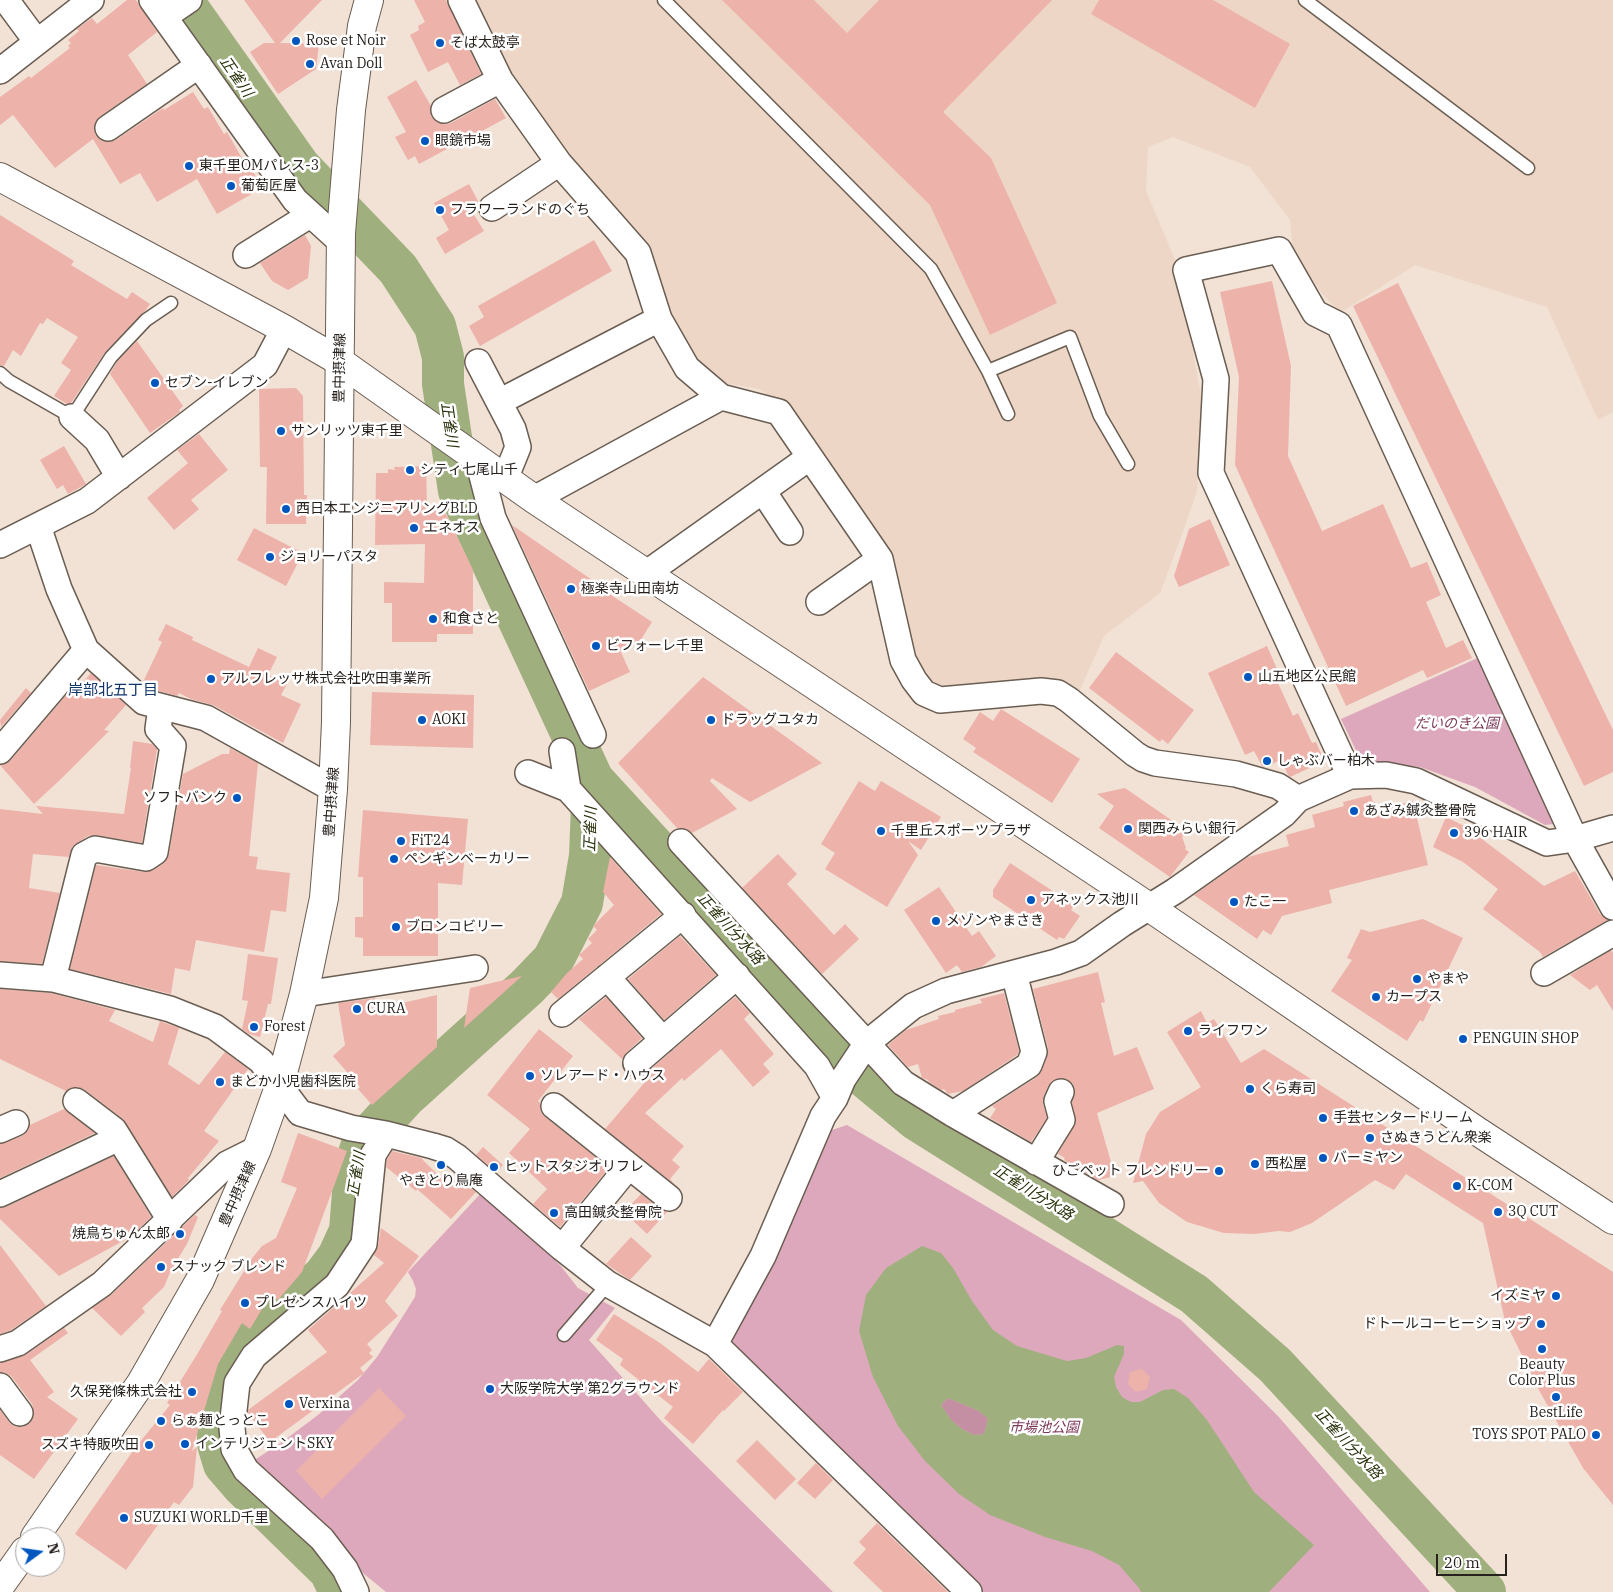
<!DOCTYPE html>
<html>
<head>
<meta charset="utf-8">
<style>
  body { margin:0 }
  #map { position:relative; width:1613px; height:1592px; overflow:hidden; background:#f2e1d5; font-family:"IBM Plex Serif",serif }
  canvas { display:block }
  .north { position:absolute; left:15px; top:1527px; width:50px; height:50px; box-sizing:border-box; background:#fff; border:1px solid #a9a6a5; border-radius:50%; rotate:76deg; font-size:14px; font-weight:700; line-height:20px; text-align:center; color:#27211d }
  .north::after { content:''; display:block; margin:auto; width:18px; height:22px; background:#0056bf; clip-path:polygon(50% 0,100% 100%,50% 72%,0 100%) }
  .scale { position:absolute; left:1436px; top:1554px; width:71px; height:22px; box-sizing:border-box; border:2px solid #27211d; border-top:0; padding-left:6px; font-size:15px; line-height:18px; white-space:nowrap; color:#27211d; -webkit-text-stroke:4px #fff; paint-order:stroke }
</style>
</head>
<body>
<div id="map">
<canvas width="1613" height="1592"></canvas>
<div class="north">N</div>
<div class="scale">20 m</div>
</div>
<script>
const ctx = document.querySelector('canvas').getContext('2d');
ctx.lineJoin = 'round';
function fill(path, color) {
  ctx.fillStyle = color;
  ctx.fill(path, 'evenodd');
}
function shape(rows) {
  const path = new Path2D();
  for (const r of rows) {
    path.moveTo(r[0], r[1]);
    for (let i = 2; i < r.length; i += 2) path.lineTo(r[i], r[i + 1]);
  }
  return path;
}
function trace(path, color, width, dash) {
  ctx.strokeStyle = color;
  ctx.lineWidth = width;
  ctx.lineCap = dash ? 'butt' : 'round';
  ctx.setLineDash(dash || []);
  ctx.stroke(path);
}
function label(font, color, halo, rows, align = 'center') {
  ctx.font = font + ' "IBM Plex Serif","Noto Sans JP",serif';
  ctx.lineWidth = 5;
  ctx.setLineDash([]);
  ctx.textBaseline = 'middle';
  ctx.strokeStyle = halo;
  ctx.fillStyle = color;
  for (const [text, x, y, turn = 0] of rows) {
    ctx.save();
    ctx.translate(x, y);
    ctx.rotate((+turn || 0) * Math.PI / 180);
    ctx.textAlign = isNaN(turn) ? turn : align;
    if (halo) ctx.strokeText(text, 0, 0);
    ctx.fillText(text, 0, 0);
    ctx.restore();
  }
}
fill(shape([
  [472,0,1613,0,1613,412,1598,420,1547,307,1415,265,1340,313,1320,291,1293,252,1290,220,1250,167,1173,137,1148,147,1146,191,1178,267,1202,402,1197,491,1185,526,1160,593,1104,636,1079,692,950,690,924,677,911,647,892,557,795,411,759,389,719,382,698,363,671,318,656,270,632,226,567,161,500,58]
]), '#edd6c5');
fill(shape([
  [1482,656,1561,823,1545,825,1475,787,1420,767,1362,763,1341,719],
  [847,1125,1181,1320,1278,1416,1430,1592,980,1592,725,1346,826,1132],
  [482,1192,560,1265,578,1288,615,1308,589,1340,663,1423,833,1592,386,1592,358,1569,253,1461,282,1442,318,1415,358,1380,377,1357,415,1297,416,1289,413,1281,408,1272]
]), '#dea8bc');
fill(shape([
  [948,1398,979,1411,988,1419,984,1434,974,1435,962,1429,952,1421,941,1405]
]), '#c58fa3');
fill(shape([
  [922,1246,941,1253,953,1268,972,1301,993,1330,1017,1346,1067,1361,1086,1358,1117,1345,1124,1346,1124,1354,1114,1377,1116,1387,1122,1397,1131,1402,1140,1402,1163,1390,1174,1389,1188,1398,1207,1420,1254,1492,1314,1545,1269,1592,1141,1592,1139,1588,1119,1565,1092,1551,1045,1537,990,1515,959,1494,925,1461,898,1426,873,1377,859,1331,866,1295,886,1268],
  [948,1398,979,1411,988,1419,984,1434,974,1435,962,1429,952,1421,941,1405]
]), '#9fb07e');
trace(shape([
  [182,0,300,167,398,269,435,326,443,357,443,384,459,491,593,780,590,856,582,903,553,960,527,987,404,1098,362,1144,355,1167,350,1231,338,1257,323,1277,259,1329,233,1361,223,1393,218,1422,218,1444,224,1464,243,1486,330,1571,340,1592],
  [593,780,865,1077,917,1120,1194,1294,1275,1365,1485,1592]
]), '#9fb07e', 42);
fill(shape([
  [127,0,136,0,157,32,128,55,147,84,99,117,95,122,94,130,96,136,102,141,110,142,116,140,163,108,164,110,193,92,204,109,208,107,224,134,227,132,243,160,246,158,262,188,217,214,197,179,157,202,140,173,120,184,93,139,55,168,13,115,0,125,0,97,29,76,31,78,70,48,68,46,71,43,68,40,79,31,77,29,92,18,97,24],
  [244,0,322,0,280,43,319,44,316,69,278,94,250,52,264,43,275,43],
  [414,0,446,0,481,74,460,85,448,62,428,72,410,35,419,30,418,26,425,22],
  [722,0,814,0,847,33,879,0,1052,0,943,112,991,158,1057,303,990,335,930,205],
  [1099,0,1213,0,1290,44,1255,108,1091,14],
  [416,80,431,106,431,116,437,122,444,124,451,123,495,99,506,118,482,131,483,133,461,147,458,143,419,164,415,156,408,160,395,137,406,132,387,97],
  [469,184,479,203,478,210,473,213,484,231,445,254,436,238,449,230,434,203],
  [0,215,74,261,71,265,127,299,132,292,150,304,145,311,105,352,71,403,67,404,54,396,71,370,61,363,78,337,47,318,43,324,40,323,21,356,13,350,4,366,0,365],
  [305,235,311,246,308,278,288,290,272,281,260,263],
  [594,240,612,271,480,346,469,326,484,317,478,306],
  [1272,281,1291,366,1288,456,1322,531,1383,504,1411,568,1427,562,1441,595,1426,602,1446,648,1463,640,1472,658,1427,678,1423,670,1346,706,1235,465,1239,377,1220,292],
  [1398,283,1613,730,1613,772,1584,786,1353,306],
  [137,341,183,406,179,410,180,412,150,433,110,374,117,362],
  [296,388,303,396,304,495,307,495,306,524,266,524,267,467,260,467,259,389],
  [199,434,228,470,191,500,199,509,174,530,147,498,188,463,177,450],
  [64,446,86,484,68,494,63,485,57,489,40,460],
  [426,466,427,504,431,504,431,511,444,510,473,570,473,634,437,634,437,642,392,642,392,603,384,603,384,582,424,583,425,544,375,545,376,473,388,473,388,469,395,470,394,467],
  [1210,519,1230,565,1179,587,1174,576,1189,529],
  [512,525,611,593,608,593,652,622,640,641,620,650,630,672,589,691],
  [254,528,303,553,286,586,237,560],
  [166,624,193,637,192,640,249,667,258,648,277,657,268,675,287,684,281,695,301,704,283,743,213,705,191,699,179,693,177,696,151,689,143,682,162,642,158,640],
  [1267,646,1277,669,1273,672,1293,716,1298,713,1312,743,1316,742,1323,758,1315,763,1316,765,1290,777,1288,775,1281,760,1265,767,1262,766,1254,751,1245,755,1208,673],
  [1116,652,1194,710,1168,744,1162,739,1160,742,1089,688],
  [91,673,126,705,104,730,109,731,63,777,34,804,0,765,5,764,11,760,68,693,71,696],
  [703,677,822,763,750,802,712,778,710,781,737,809,692,833,685,828,677,828,618,763],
  [26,688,31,693,1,727,0,720],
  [372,692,474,695,473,748,370,745],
  [1001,709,1080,759,1052,803,973,752,976,748,963,739,980,712,993,721],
  [133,741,152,744,157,749,142,843,97,835,88,836,77,843,72,847,69,857,33,854,29,888,60,893,42,964,0,961,0,809,43,814,36,806,124,814,131,768,130,768],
  [230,748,258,763,249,856,258,857,256,869,290,873,286,912,271,910,264,952,196,940,190,971,175,968,171,994,70,969,96,865,144,872,154,870,163,864,169,854,183,774,222,754,229,754],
  [859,781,875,791,881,781,941,817,921,850,908,841,918,855,887,907,825,869,835,853,821,844],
  [1125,788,1190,833,1182,837,1186,848,1185,849,1189,852,1170,877,1099,828,1114,806,1097,794],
  [1371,795,1373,803,1376,802,1378,810,1413,801,1428,865,1329,890,1332,903,1282,916,1271,935,1263,930,1257,939,1194,895,1248,857,1289,846,1286,835,1315,827,1312,815,1344,806,1343,802],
  [363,810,468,819,462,885,438,883,438,956,363,956,363,938,355,937,355,917,363,917,363,877,358,877],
  [1446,817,1466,827,1544,886,1575,871,1600,914,1608,920,1543,957,1540,952,1483,909,1498,889,1463,862,1433,847],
  [778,854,797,874,787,884,834,935,845,924,859,939,822,974,742,888],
  [610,857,661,914,558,999,551,992,567,973,583,959,579,955,592,943,588,939,597,930,593,926,614,905,603,892],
  [1010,863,1074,905,1071,910,1080,916,1064,939,1059,937,1057,940,993,897,993,890],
  [939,887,972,936,979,931,996,956,981,967,962,972,957,965,946,973,904,910],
  [1423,919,1463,938,1423,1022,1420,1020,1407,1041,1331,991,1352,960,1347,958,1361,929,1370,932],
  [680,936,716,975,664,1020,628,979],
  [1611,950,1613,953,1613,1011,1597,985,1590,990,1570,975],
  [248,954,278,958,271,1004,268,1004,260,1037,249,1034,242,1029,248,1001,242,1000],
  [1098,972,1105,1002,1101,1003,1114,1056,1137,1047,1154,1089,1097,1113,1115,1176,1098,1180,1064,1160,1065,1158,1058,1154,1076,1122,1072,1102,1075,1090,1073,1084,1067,1079,1059,1078,1052,1081,1048,1086,1044,1095,1043,1104,1047,1118,1031,1142,990,1118,996,1109,992,1106,1037,1077,1042,1070,1047,1057,1048,1048,1033,989],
  [522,976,464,1028,470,988],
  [0,989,51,993,115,1010,109,1021,153,1042,160,1021,179,1028,168,1064,199,1085,225,1052,248,1069,204,1131,219,1141,188,1178,189,1180,172,1197,123,1119,84,1089,77,1087,71,1088,66,1091,0,1059],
  [1004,993,1019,1051,1017,1055,963,1091,948,1094,944,1089,941,1090,929,1082,928,1080,922,1078,918,1064,908,1067,889,1046,888,1045,906,1030,939,1019,938,1016,955,1012,955,1010,982,1003,980,999],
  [437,995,437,1047,372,1105,358,1089,360,1087,333,1056,345,1045,338,1003,375,998,376,1009],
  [606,997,642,1038,627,1052,622,1059,579,1019],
  [735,997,750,1013,744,1019,774,1054,763,1064,770,1072,753,1087,721,1049,684,1081,682,1078,645,1113,684,1146,672,1160,680,1167,670,1179,675,1185,605,1129,646,1081,641,1076,645,1074],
  [1201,1011,1207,1023,1214,1019,1241,1063,1264,1049,1613,1272,1613,1505,1583,1468,1540,1392,1505,1321,1483,1223,1406,1174,1394,1190,1375,1180,1312,1223,1290,1232,1279,1231,1254,1234,1224,1233,1187,1222,1159,1203,1143,1181,1133,1183,1146,1134,1160,1112,1201,1087,1167,1032],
  [539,1029,573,1056,538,1101,540,1103,541,1112,545,1117,609,1168,560,1227,533,1204,547,1189,509,1153,530,1129,487,1095],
  [64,1109,95,1133,0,1178,0,1144,22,1136,28,1131,30,1125],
  [298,1133,347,1151,302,1272,278,1300,271,1294,250,1329,242,1323,218,1364,192,1451,197,1447,193,1487,179,1505,174,1502,126,1570,75,1534,135,1448,170,1405,167,1403,199,1351,222,1311,220,1310,246,1268,245,1267,262,1246,276,1238,297,1188,281,1182],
  [483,1147,503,1165,496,1172,476,1155],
  [392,1151,421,1158,447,1184,452,1180,453,1181,457,1176,476,1192,451,1219,417,1189,416,1191,386,1167,387,1160],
  [114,1156,151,1217,132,1236,59,1276,0,1219,0,1208,6,1207],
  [641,1194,660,1209,667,1212,647,1234,624,1212],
  [195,1215,198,1217,187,1244,171,1270,164,1287,142,1308,145,1312,121,1336,92,1308,112,1294],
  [381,1228,419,1256,385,1301,398,1316,367,1344,372,1350,369,1353,373,1357,360,1368,364,1373,270,1442,248,1413,248,1410,327,1352,308,1330,384,1263,374,1255,378,1246],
  [631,1237,652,1256,630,1280,606,1264],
  [0,1245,46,1306,11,1330,0,1334],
  [614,1314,660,1343,698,1372,709,1359,743,1392,724,1411,723,1410,693,1444,664,1418,673,1407,620,1365,623,1359,596,1340],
  [64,1328,68,1333,30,1360,54,1392,47,1397,78,1419,34,1479,0,1455,0,1410,9,1422,14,1426,21,1427,29,1424,33,1419,34,1412,32,1404,12,1377,6,1373,0,1372,0,1363,26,1355],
  [1142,1369,1150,1377,1147,1389,1136,1392,1128,1384,1130,1372],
  [379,1388,406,1416,322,1499,296,1471],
  [757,1440,796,1479,775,1500,736,1461],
  [816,1463,833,1480,815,1499,797,1483],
  [877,1523,948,1592,883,1592,853,1563,866,1549,859,1542]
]), '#edb2aa');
const service = shape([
  [664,0,931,269,988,371,1008,414],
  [1305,0,1528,168],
  [988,371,1070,337,1100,416,1128,464],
  [0,373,9,381,72,417,111,357,146,320,171,303],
  [564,1335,608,1284]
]);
const minor = shape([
  [6,0,37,42],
  [152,0,295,200,341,242],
  [461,0,500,80,559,163,638,253,659,319,687,368,721,397,779,412,880,559,903,660,914,680,924,693,940,700,1041,691,1058,693,1069,700,1135,754,1143,759,1155,763,1236,774,1278,786,1298,799],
  [164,17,189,0],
  [0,71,91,0],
  [444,110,500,80],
  [108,128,199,65],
  [492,208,559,163],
  [246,255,310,215],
  [478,362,513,429,518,447,505,479],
  [499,402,659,319],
  [72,417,97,440,119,477],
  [478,460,493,518,593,735],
  [763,491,790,532],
  [534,499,721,397],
  [38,526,59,589,86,650,144,702,206,718,333,789],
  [0,545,87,501,265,365,284,329],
  [647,573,810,457],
  [819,602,880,559],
  [0,751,86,650],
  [562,751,568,789],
  [528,773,568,789,817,1066,835,1098],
  [1350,776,1211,473,1216,379,1186,270,1279,250,1315,313,1339,325,1575,839,1613,907],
  [681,842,903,1083,953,1114,1111,1204],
  [1544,973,1613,933],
  [0,975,53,979,170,1009,215,1027,261,1061,300,1113,351,1128,386,1134,433,1146,446,1150,457,1157,562,1248,608,1284,715,1344,969,1592],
  [607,977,663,1040],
  [53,979,84,855,95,849,146,858,155,852,173,746,158,729,161,707],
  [304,994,475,968],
  [562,1014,683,915],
  [636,1063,737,976],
  [76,1101,114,1130,170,1220],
  [554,1106,669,1198],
  [953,1114,1029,1065,1034,1052,1014,973],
  [0,1130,16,1123],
  [1036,1162,1062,1120,1057,1101,1061,1092],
  [0,1194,119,1138],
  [562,1248,629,1166],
  [715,1344,763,1256,823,1116,835,1098,843,1079,867,1043,913,1006,946,991,1056,962,1081,953,1122,924,1175,891,1284,814,1298,799,1350,776,1386,775,1416,781,1547,843,1575,839,1613,828],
  [0,1349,18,1343,102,1284,227,1164,257,1149],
  [0,1386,20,1413],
  [356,1592,345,1569,322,1539,246,1470,234,1449,232,1428,237,1383,254,1356,337,1285,364,1244,373,1155,386,1134]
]);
const tertiary = shape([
  [0,177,284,329,339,361,534,499,1149,907,1477,1131,1613,1220]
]);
const secondary = shape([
  [35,1537,141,1383,200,1280,257,1149,280,1084,304,994,324,898,333,789,336,722,341,233,351,110,362,26,369,0],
  [0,1586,25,1551]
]);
trace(service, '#6a5d52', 15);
trace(minor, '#6a5d52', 28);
trace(tertiary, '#6a5d52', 30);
trace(secondary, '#6a5d52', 30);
trace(service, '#fff', 12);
trace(minor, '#fff', 25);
trace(tertiary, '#fff', 28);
trace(secondary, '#fff', 28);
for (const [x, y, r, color] of [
  [296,41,5,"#0056bf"],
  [440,43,5,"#0056bf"],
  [310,64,5,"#0056bf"],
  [425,141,5,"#0056bf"],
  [189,166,5,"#0056bf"],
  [231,186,5,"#0056bf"],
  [440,210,5,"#0056bf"],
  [155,383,5,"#0056bf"],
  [281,431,5,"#0056bf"],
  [410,470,5,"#0056bf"],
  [286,509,5,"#0056bf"],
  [414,528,5,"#0056bf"],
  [270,557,5,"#0056bf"],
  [571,589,5,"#0056bf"],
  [433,619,5,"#0056bf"],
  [596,646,5,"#0056bf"],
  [1248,677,5,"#0056bf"],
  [211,679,5,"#0056bf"],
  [422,720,5,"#0056bf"],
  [711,720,5,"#0056bf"],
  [1267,761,5,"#0056bf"],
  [237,798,5,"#0056bf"],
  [1354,811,5,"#0056bf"],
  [1128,829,5,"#0056bf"],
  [881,831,5,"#0056bf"],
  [1454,833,5,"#0056bf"],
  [401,841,5,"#0056bf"],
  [394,859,5,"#0056bf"],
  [1031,900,5,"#0056bf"],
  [1234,902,5,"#0056bf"],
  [936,921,5,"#0056bf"],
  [396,927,5,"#0056bf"],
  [1417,979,5,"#0056bf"],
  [1376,997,5,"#0056bf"],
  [357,1009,5,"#0056bf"],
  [254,1027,5,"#0056bf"],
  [1188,1031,5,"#0056bf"],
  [1463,1039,5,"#0056bf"],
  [530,1076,5,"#0056bf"],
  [220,1082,5,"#0056bf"],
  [1250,1089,5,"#0056bf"],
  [1323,1118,5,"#0056bf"],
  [1370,1138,5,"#0056bf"],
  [1323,1158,5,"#0056bf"],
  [1255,1164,5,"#0056bf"],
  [441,1165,5,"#0056bf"],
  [494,1167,5,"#0056bf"],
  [1219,1171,5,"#0056bf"],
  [1457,1186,5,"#0056bf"],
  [1498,1212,5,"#0056bf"],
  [554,1213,5,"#0056bf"],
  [180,1234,5,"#0056bf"],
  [161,1267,5,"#0056bf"],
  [1556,1296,5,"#0056bf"],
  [245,1303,5,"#0056bf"],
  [1541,1324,5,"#0056bf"],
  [1542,1349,5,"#0056bf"],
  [490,1389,5,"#0056bf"],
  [192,1392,5,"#0056bf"],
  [1556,1397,5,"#0056bf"],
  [289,1404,5,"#0056bf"],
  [161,1421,5,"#0056bf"],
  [1596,1435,5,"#0056bf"],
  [185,1444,5,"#0056bf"],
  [149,1445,5,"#0056bf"],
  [124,1518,5,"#0056bf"]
]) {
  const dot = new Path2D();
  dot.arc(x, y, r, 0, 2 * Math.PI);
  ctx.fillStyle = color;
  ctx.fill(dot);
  trace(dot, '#fff', 2);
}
label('14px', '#27211d', '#fff', [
  ["Rose et Noir",306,41],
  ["そば太鼓亭",450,43],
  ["Avan Doll",320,64],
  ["眼鏡市場",435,141],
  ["東千里OMパレス-3",199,166],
  ["葡萄匠屋",241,186],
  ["フラワーランドのぐち",450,210],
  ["セブン-イレブン",165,383],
  ["サンリッツ東千里",291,431],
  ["シティ七尾山千",420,470],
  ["西日本エンジニアリングBLD",296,509],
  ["エネオス",424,528],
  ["ジョリーパスタ",280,557],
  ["極楽寺山田南坊",581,589],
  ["和食さと",443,619],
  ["ビフォーレ千里",606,646],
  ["山五地区公民館",1258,677],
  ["アルフレッサ株式会社吹田事業所",221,679],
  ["AOKI",432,720],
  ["ドラッグユタカ",721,720],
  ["しゃぶバー柏木",1277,761],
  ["ソフトバンク",227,798,"right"],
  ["あざみ鍼灸整骨院",1364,811],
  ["関西みらい銀行",1138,829],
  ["千里丘スポーツプラザ",891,831],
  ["396 HAIR",1464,833],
  ["FiT24",411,841],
  ["ペンギンベーカリー",404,859],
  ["アネックス池川",1041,900],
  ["たこ一",1244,902],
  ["メゾンやまさき",946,921],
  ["ブロンコビリー",406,927],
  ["やまや",1427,979],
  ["カープス",1386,997],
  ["CURA",367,1009],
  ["Forest",264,1027],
  ["ライフワン",1198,1031],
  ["PENGUIN SHOP",1473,1039],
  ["ソレアード・ハウス",540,1076],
  ["まどか小児歯科医院",230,1082],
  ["くら寿司",1260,1089],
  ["手芸センタードリーム",1333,1118],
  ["さぬきうどん衆楽",1380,1138],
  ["バーミヤン",1333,1158],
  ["西松屋",1265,1164],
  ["ヒットスタジオリフレ",504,1167],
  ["ひごペット フレンドリー",1209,1171,"right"],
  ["やきとり鳥庵",441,1181,"center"],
  ["K-COM",1467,1186],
  ["3Q CUT",1508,1212],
  ["高田鍼灸整骨院",564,1213],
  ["焼鳥ちゅん太郎",170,1234,"right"],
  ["スナック ブレンド",171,1267],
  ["イズミヤ",1546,1296,"right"],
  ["プレゼンスハイツ",255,1303],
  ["ドトールコーヒーショップ",1531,1324,"right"],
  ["Beauty",1542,1365,"center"],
  ["Color Plus",1542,1381,"center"],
  ["大阪学院大学 第2グラウンド",500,1389],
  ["久保発條株式会社",182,1392,"right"],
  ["Verxina",299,1404],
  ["BestLife",1556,1413,"center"],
  ["らぁ麺とっとこ",171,1421],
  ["TOYS SPOT PALO",1586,1435,"right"],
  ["インテリジェントSKY",195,1444],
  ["スズキ特販吹田",139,1445,"right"],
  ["SUZUKI WORLD千里",134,1518]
], 'left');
label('14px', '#27211d', '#fff', [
  ["豊中摂津線",340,368,-89],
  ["豊中摂津線",332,802,-86],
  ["豊中摂津線",238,1194,-66]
]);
label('italic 14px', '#7e3a58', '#fff', [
  ["だいのき公園",1457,724],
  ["市場池公園",1044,1428]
]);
label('italic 15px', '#27310a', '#fff', [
  ["正雀川",236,77,55],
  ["正雀川",449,425,82],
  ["正雀川",591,829,-88],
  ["正雀川分水路",730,929,48],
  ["正雀川",357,1174,-81],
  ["正雀川分水路",1033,1193,32],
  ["正雀川分水路",1348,1444,47]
]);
label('15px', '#113569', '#fff', [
  ["岸部北五丁目",113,691]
]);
</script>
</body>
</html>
